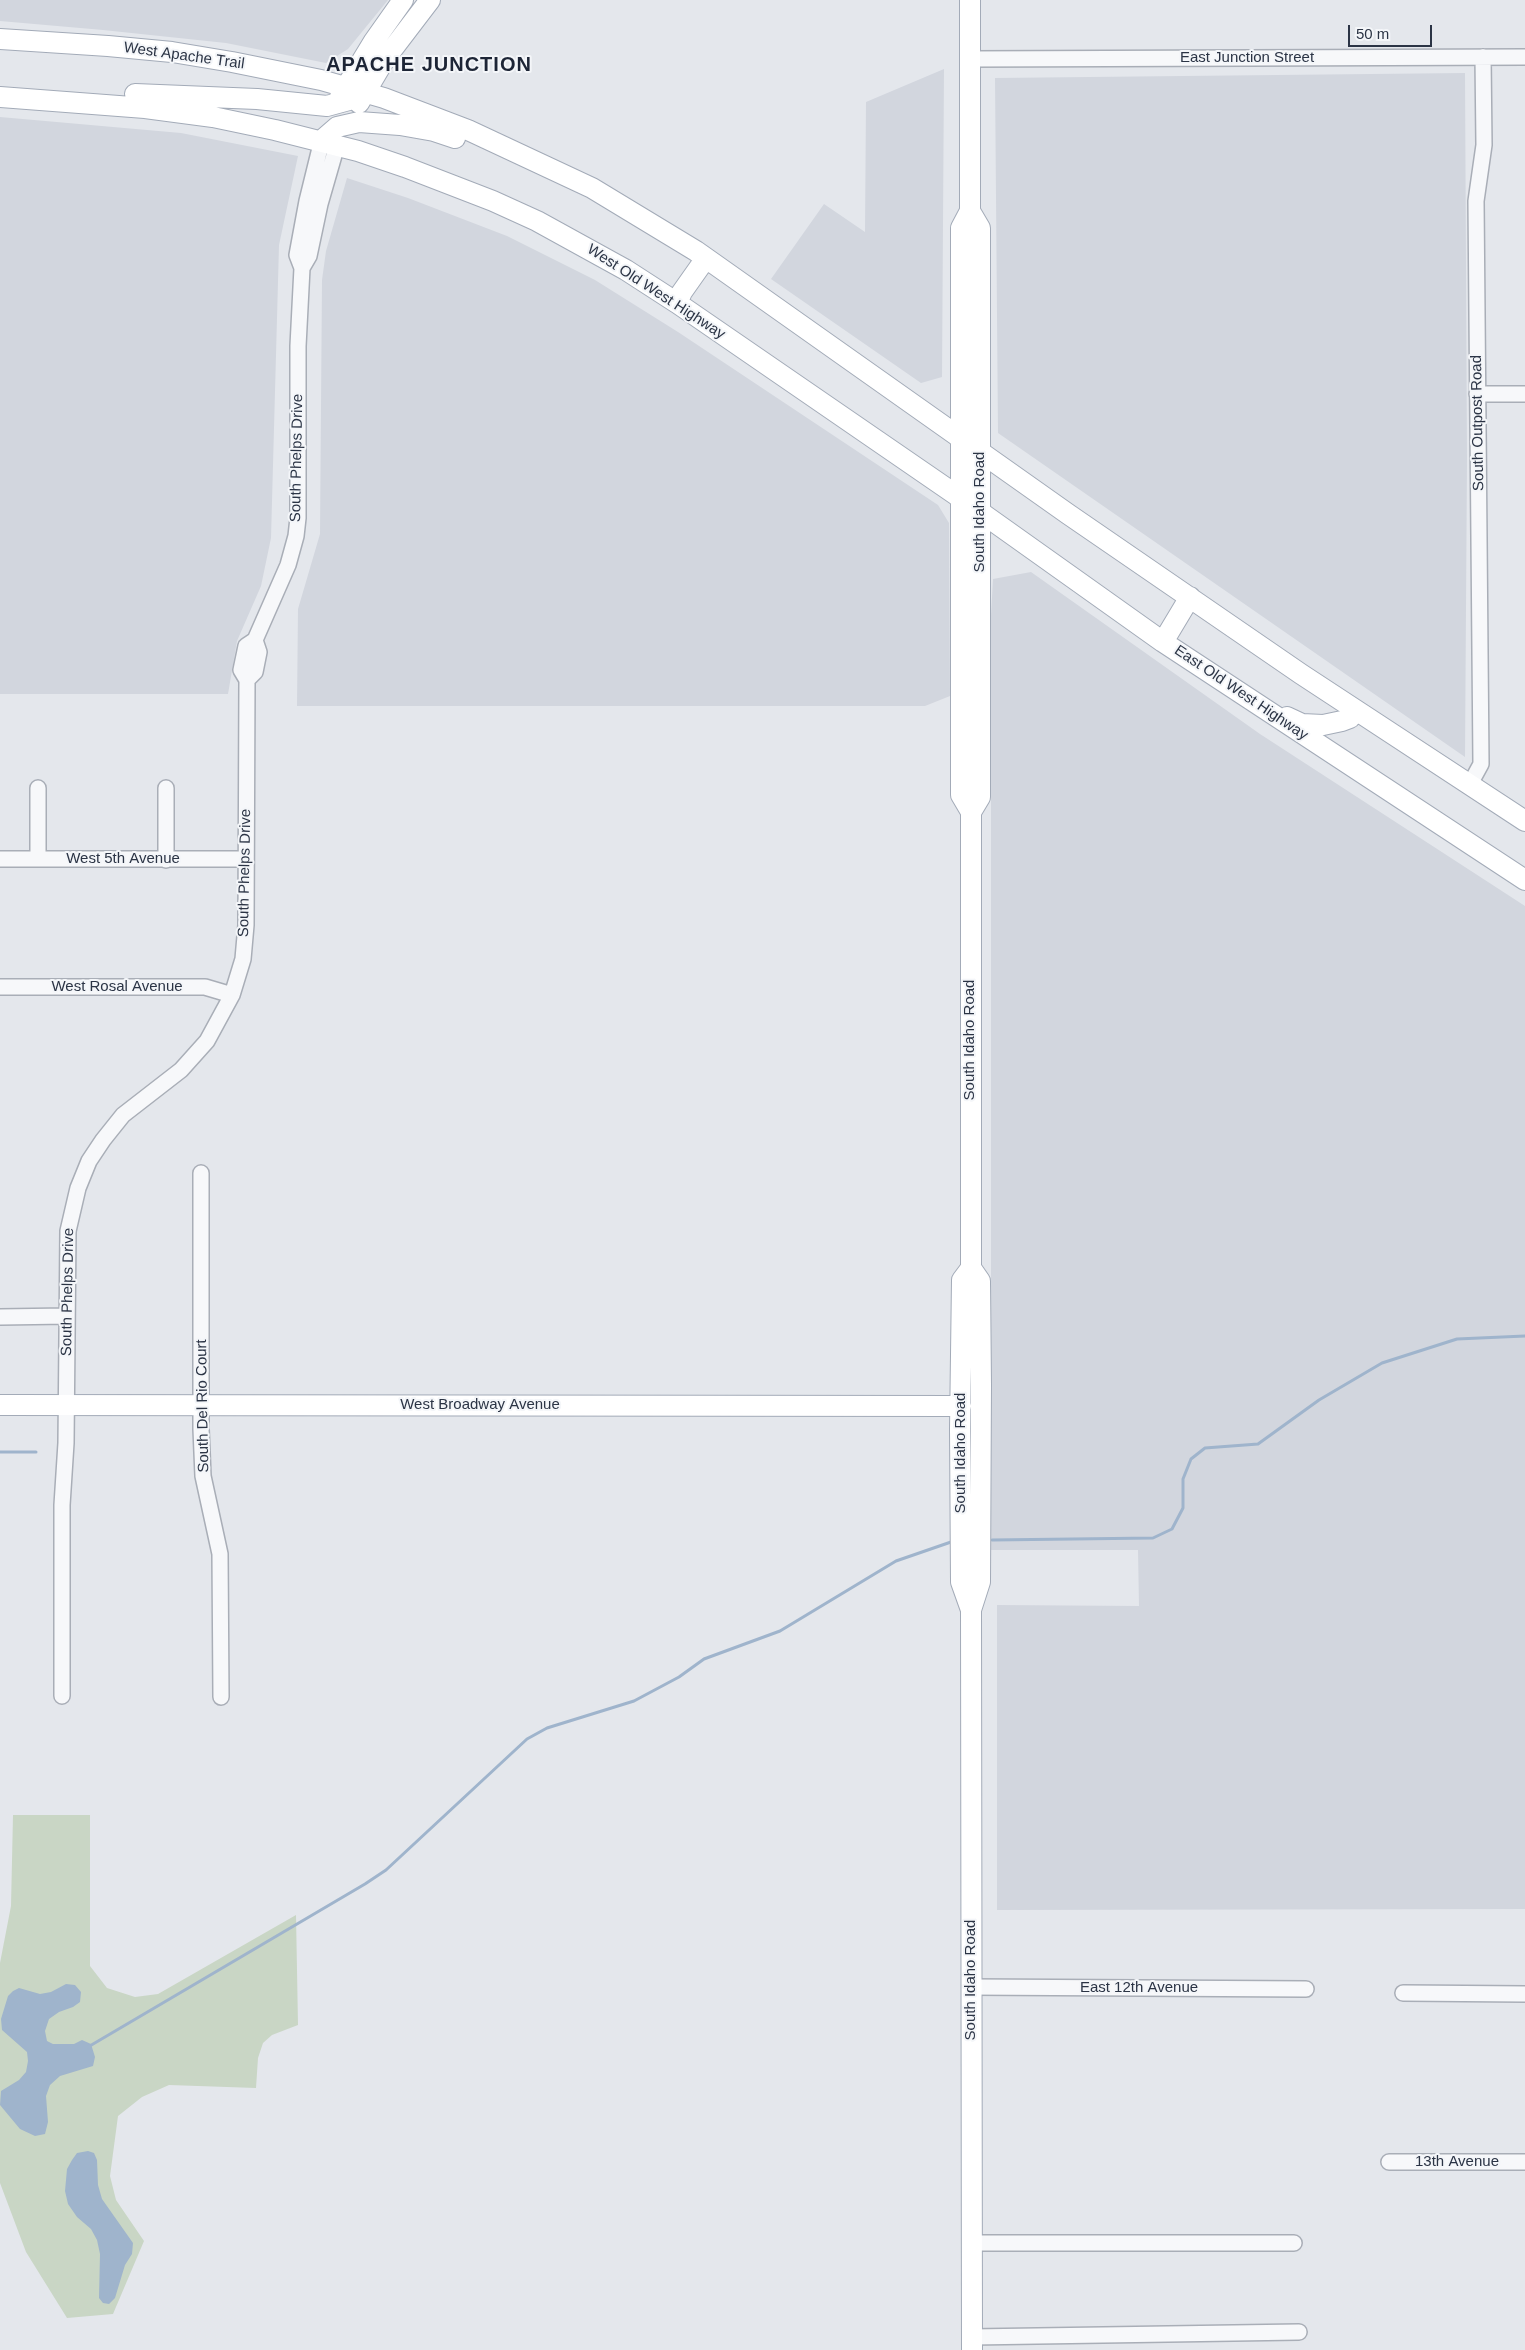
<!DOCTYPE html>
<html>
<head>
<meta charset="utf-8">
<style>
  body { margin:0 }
  #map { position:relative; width:1525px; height:2350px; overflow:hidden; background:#e4e7ec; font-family:Arial,sans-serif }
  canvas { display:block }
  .scale { position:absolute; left:1348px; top:25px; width:84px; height:22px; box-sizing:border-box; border:2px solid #2b3445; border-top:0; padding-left:6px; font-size:15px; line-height:18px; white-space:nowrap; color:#2b3445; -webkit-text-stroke:4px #f4f6f9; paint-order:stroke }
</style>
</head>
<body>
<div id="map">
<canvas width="1525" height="2350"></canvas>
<div class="scale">50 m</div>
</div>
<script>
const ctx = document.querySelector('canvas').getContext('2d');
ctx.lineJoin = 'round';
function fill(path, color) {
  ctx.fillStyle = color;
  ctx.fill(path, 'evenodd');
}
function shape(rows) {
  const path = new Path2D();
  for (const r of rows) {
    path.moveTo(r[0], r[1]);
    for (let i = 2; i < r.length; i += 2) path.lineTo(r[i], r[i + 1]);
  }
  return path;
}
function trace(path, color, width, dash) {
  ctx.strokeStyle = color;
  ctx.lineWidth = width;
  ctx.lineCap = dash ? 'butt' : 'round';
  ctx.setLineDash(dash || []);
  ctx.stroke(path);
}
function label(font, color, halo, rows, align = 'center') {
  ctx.font = font + ' Arial,sans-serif';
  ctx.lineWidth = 4;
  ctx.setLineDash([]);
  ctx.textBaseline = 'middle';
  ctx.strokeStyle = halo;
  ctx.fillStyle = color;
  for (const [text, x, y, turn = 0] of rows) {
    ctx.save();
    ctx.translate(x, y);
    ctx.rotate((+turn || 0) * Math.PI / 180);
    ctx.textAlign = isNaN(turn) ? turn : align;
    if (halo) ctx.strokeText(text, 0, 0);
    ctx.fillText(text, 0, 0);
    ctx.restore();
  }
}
fill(shape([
  [0,0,388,0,348,49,326,63,226,43,103,30,0,21],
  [944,69,942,377,921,383,771,279,824,204,865,232,866,102],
  [1465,73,1467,459,1465,757,998,433,995,78],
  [0,117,181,133,298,156,279,245,271,538,261,586,237,641,228,694,0,694],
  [347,178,408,198,507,236,595,280,678,332,938,505,949,523,950,696,925,706,297,706,298,609,320,534,322,280,326,251],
  [1031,572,1260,734,1525,906,1525,1909,997,1910,997,1605,1139,1606,1138,1550,991,1550,991,615,993,579]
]), '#d2d6de');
fill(shape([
  [13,1815,90,1815,90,1966,107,1988,135,1997,158,1994,296,1915,298,2025,272,2035,263,2043,258,2058,256,2088,169,2085,142,2097,118,2116,110,2176,116,2200,144,2241,113,2314,67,2318,26,2252,0,2183,0,1963,11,1906]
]), '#c9d6c5');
fill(shape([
  [66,1984,75,1985,81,1992,80,2002,73,2007,59,2012,49,2019,45,2031,47,2041,53,2044,74,2044,82,2040,91,2044,95,2057,93,2066,60,2076,50,2085,46,2096,48,2122,45,2134,35,2136,20,2129,0,2105,1,2091,19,2080,26,2072,28,2061,27,2052,2,2030,1,2019,8,1996,13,1991,19,1988,40,1994,51,1992],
  [88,2151,94,2153,97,2160,98,2185,102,2199,133,2243,132,2254,125,2265,115,2298,109,2304,103,2303,99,2298,100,2254,97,2240,91,2229,77,2217,68,2204,65,2191,67,2169,72,2160,77,2153]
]), '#9fb4cc');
trace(shape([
  [0,1452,36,1452],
  [992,1540,1153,1538,1172,1529,1183,1508,1183,1479,1191,1459,1205,1448,1258,1444,1319,1400,1382,1363,1457,1339,1525,1336],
  [88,2047,365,1884,386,1870,527,1739,547,1728,634,1701,679,1677,704,1659,780,1631,896,1561,951,1542]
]), '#9fb4cc', 3);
const minor = shape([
  [970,59,1525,57],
  [302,268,309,256,320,204,337,145],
  [1477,394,1525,394],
  [247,680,255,672,259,652,255,640],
  [1469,786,1481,764,1476,201,1484,145,1483,57],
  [38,788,38,859],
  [0,859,245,859],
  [166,860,166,788],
  [0,987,205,987,232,995],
  [201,1173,201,1429,203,1476,220,1554,221,1697],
  [0,1317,67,1316],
  [62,1696,62,1505,66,1443,68,1231,78,1188,89,1161,103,1140,123,1115,181,1070,207,1041,232,995,243,959,246,925,247,680,241,670,246,646,255,640,288,565,296,536,298,518,298,346,302,268,297,255,307,201,322,140],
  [971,1987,1306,1989],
  [1403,1993,1525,1994],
  [1389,2162,1525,2162],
  [971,2243,1294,2243],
  [972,2337,1299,2332]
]);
const major = shape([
  [970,0,970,211,961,228,961,795,971,812,971,1268,962,1280,960,1429,961,1582,971,1610],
  [0,39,108,46,172,52,232,62,321,80,384,98,468,130,592,188,696,251,1068,514,1301,674,1525,821],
  [135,94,257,99,327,106,349,100,365,92],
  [0,97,145,108,213,117,275,130,358,151,405,167,493,201,537,221,626,270,677,303,962,499,1163,642,1525,880],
  [340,97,374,41,403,0],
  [359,103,385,59,430,0],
  [322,140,337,127,359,122,400,125,434,131,455,138],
  [970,211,980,228,980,797,971,812],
  [677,303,682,292,706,258],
  [1163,642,1190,597],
  [1287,717,1302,724,1323,725,1342,721,1350,718,1355,710],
  [971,1268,980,1281,981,1385,980,1582,971,1610,972,2350],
  [0,1405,961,1406]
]);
trace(minor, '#a9aeb7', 18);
trace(major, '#a3abb8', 22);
trace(minor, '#f7f8fa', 15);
trace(major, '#fff', 20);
label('15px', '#2b3445', '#f4f6f9', [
  ["West Apache Trail",184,56,8],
  ["East Junction Street",1247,58],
  ["West Old West Highway",656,292,33],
  ["South Outpost Road",1478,423,-91],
  ["South Phelps Drive",297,458,-89],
  ["South Idaho Road",980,512,-90],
  ["East Old West Highway",1241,693,34],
  ["West 5th Avenue",123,859],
  ["South Phelps Drive",245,873,-89],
  ["West Rosal Avenue",117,987],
  ["South Idaho Road",970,1040,-90],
  ["South Phelps Drive",68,1292,-89],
  ["West Broadway Avenue",480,1405],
  ["South Del Rio Court",203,1406,-91],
  ["South Idaho Road",961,1453,-90],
  ["South Idaho Road",971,1980,-90],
  ["East 12th Avenue",1139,1988],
  ["13th Avenue",1457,2162]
]);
ctx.letterSpacing = '1px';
label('bold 20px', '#1d2536', '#f4f6f9', [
  ["APACHE JUNCTION",429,65]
]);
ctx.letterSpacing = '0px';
</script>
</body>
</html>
